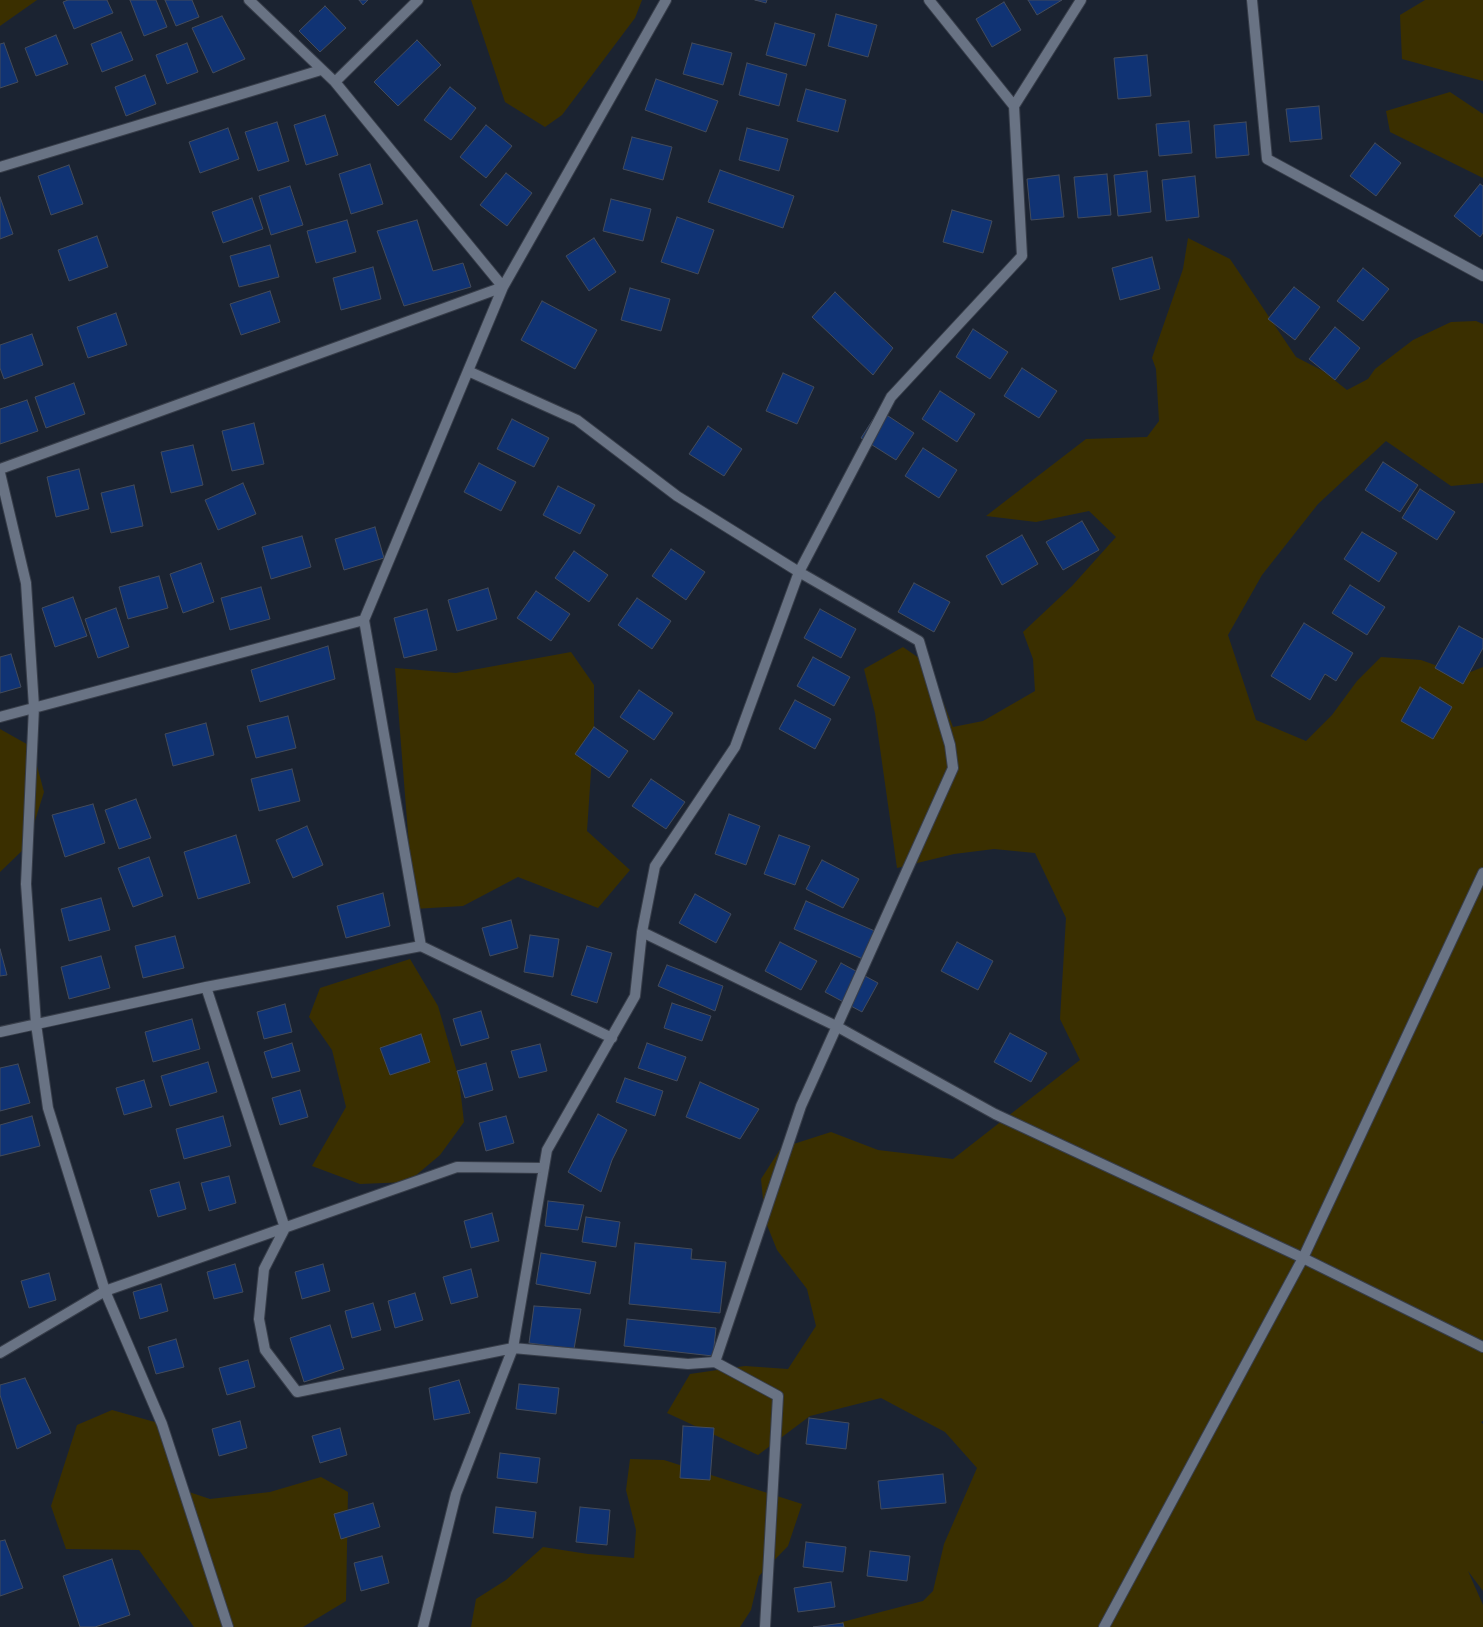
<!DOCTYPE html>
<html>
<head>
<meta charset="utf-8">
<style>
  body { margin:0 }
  canvas { display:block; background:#1b2331 }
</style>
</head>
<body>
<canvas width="1483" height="1627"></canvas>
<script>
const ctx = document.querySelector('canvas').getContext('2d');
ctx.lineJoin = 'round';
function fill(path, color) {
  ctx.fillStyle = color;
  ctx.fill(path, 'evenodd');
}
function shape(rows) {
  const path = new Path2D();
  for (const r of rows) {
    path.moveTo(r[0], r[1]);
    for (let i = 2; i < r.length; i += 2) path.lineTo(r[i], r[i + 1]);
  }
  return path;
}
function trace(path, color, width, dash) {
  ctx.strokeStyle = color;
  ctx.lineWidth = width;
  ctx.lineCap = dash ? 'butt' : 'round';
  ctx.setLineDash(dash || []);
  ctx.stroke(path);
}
fill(shape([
  [0,0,37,0,0,26],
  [471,0,642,0,635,18,562,115,545,127,505,102],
  [1425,0,1483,0,1483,81,1402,59,1400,15],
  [1450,92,1483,114,1483,178,1390,132,1386,111],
  [1188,238,1230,259,1296,357,1323,371,1347,390,1368,379,1375,369,1413,340,1451,322,1476,321,1483,324,1483,483,1451,486,1386,441,1318,504,1262,575,1228,635,1256,720,1306,741,1332,715,1357,681,1381,657,1421,660,1463,675,1483,667,1483,1421,1481,1422,1483,1424,1483,1591,1468,1571,1483,1605,1483,1627,823,1627,923,1601,933,1591,944,1544,977,1468,945,1432,881,1398,810,1416,758,1455,667,1413,690,1374,745,1366,788,1369,816,1326,807,1289,777,1250,765,1220,761,1179,781,1148,831,1132,878,1150,953,1159,1080,1060,1060,1019,1066,918,1035,853,994,849,954,854,897,868,875,713,864,669,903,647,929,665,953,727,983,721,1035,691,1033,659,1023,632,1072,586,1116,537,1089,511,1036,522,986,516,1086,439,1147,437,1159,421,1156,369,1152,358,1183,269],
  [571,652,594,685,594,727,587,831,630,870,598,908,518,877,463,906,414,909,395,668,456,673],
  [0,729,32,747,44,792,27,846,0,872],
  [410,959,438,1006,459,1079,464,1122,440,1155,408,1182,360,1184,312,1166,346,1107,332,1050,309,1017,320,988],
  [112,1410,162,1424,183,1490,210,1499,270,1492,321,1477,348,1492,346,1601,303,1627,194,1627,139,1550,66,1549,51,1506,77,1425],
  [630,1459,664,1460,802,1504,788,1546,759,1576,751,1610,740,1627,471,1627,476,1599,506,1580,543,1547,588,1554,634,1558,636,1530,626,1490]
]), '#3a2f00');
const building = shape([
  [68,0,107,0,113,13,74,29,63,2,68,0],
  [130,0,156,0,167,27,144,36,130,0],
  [165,0,192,0,199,17,176,26,165,0],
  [359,0,368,0,363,5,359,0],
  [755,0,767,0,766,3,755,0],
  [1028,0,1062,0,1037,15,1028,0],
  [1004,2,1021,30,992,47,976,19,1004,2],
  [325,6,346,28,320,52,299,31,325,6],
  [836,14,877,25,868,57,828,46,836,14],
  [222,16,245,59,213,73,192,28,222,16],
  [775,23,815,34,806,66,766,55,775,23],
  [121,32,133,60,102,72,91,44,121,32],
  [56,35,68,64,36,76,25,48,56,35],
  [417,40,441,65,398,106,374,82,417,40],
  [4,43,18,82,0,88,0,44,4,43],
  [187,43,198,72,167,84,156,55,187,43],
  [692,43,732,53,723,85,683,74,692,43],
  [1147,55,1151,96,1118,99,1114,58,1147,55],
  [747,63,787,74,779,106,739,95,747,63],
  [145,75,156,104,126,116,115,87,145,75],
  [656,79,718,101,706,132,645,110,656,79],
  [450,87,476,108,451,140,424,120,450,87],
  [806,89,846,100,838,132,797,121,806,89],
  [1319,106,1322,139,1290,142,1286,109,1319,106],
  [325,115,338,155,306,165,294,125,325,115],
  [1189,121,1192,153,1159,156,1156,124,1189,121],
  [277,122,289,161,258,171,245,132,277,122],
  [1246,122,1249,155,1216,158,1214,125,1246,122],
  [486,125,512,146,486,178,460,157,486,125],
  [228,128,239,159,200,173,189,142,228,128],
  [747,128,788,139,779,171,739,160,747,128],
  [632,137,672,147,663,180,623,169,632,137],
  [1375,143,1401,163,1376,196,1350,176,1375,143],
  [370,164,383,204,351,214,339,174,370,164],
  [69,165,83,204,51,215,38,176,69,165],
  [720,170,794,196,783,228,708,202,720,170],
  [1147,171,1151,212,1118,216,1114,175,1147,171],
  [506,173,532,193,507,226,480,205,506,173],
  [1107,174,1111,215,1078,218,1074,177,1107,174],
  [1059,175,1064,217,1031,220,1027,179,1059,175],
  [1195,176,1199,217,1166,221,1162,180,1195,176],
  [1480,184,1483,186,1483,233,1480,237,1454,216,1480,184],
  [290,186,303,225,271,235,259,196,290,186],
  [0,197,13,234,0,239,0,197],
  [252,198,263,229,223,243,212,212,252,198],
  [611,199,651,209,643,241,603,231,611,199],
  [952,210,992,221,983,253,943,242,952,210],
  [677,217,714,230,698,274,661,262,677,217],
  [347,220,356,252,316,263,307,231,347,220],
  [417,220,433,271,463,263,471,287,404,306,377,231,417,220],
  [97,236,108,267,69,281,58,250,97,236],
  [594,238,616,272,589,291,566,256,594,238],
  [270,245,279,277,239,287,230,256,270,245],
  [1152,257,1160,289,1120,300,1112,268,1152,257],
  [373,267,381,299,341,310,333,278,373,267],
  [1363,268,1389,289,1363,321,1337,301,1363,268],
  [1294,287,1320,307,1295,340,1268,319,1294,287],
  [630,288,670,299,661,331,621,320,630,288],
  [270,291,280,322,241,335,230,304,270,291],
  [835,292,893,348,873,375,812,317,835,292],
  [542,301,597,330,575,369,521,340,542,301],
  [116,313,127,345,88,358,77,327,116,313],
  [1335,327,1360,348,1335,380,1309,359,1335,327],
  [973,329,1008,352,990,379,956,357,973,329],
  [32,334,43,365,4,379,0,368,0,345,32,334],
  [1022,368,1057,391,1039,418,1004,396,1022,368],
  [783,373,814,387,797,424,766,411,783,373],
  [74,383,85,414,46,428,35,397,74,383],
  [940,391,975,414,957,442,922,419,940,391],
  [27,400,38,431,0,444,0,409,27,400],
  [879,410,914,433,896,460,861,438,879,410],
  [512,419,549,438,534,467,497,449,512,419],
  [254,423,264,464,232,471,222,431,254,423],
  [708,426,742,449,724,476,689,454,708,426],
  [193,445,203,485,171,493,161,452,193,445],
  [923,448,957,470,939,498,905,476,923,448],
  [1383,462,1418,485,1400,512,1365,490,1383,462],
  [479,463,516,482,501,511,464,492,479,463],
  [79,469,89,509,56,517,47,477,79,469],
  [243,483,256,514,218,530,205,500,243,483],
  [134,485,143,526,111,533,101,493,134,485],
  [558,486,595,505,580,534,543,515,558,486],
  [1420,489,1455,512,1437,540,1402,518,1420,489],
  [1082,521,1099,550,1063,570,1046,542,1082,521],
  [375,527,384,558,344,570,335,539,375,527],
  [1362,532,1397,553,1379,582,1344,559,1362,532],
  [1022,535,1038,564,1002,585,986,556,1022,535],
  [302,536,311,567,271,579,262,547,302,536],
  [671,549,705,572,686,600,652,576,671,549],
  [574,551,608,575,589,602,555,578,574,551],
  [201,563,214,602,183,613,170,574,201,563],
  [159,576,168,608,128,619,119,587,159,576],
  [914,583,950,602,934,632,898,612,914,583],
  [1350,585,1385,607,1367,635,1332,613,1350,585],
  [261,587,270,619,230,630,221,598,261,587],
  [488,588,497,619,457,631,448,600,488,588],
  [536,591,570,614,551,641,517,618,536,591],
  [73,597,87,636,55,647,42,608,73,597],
  [637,598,671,621,652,649,618,625,637,598],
  [116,608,129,647,98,658,85,619,116,608],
  [427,609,437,650,404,658,394,618,427,609],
  [820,609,856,629,841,658,804,638,820,609],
  [1304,623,1353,653,1336,681,1325,674,1310,700,1271,676,1304,623],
  [1459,626,1483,639,1483,648,1463,684,1435,668,1459,626],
  [328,646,335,679,260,702,251,670,328,646],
  [11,654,21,687,0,693,0,657,11,654],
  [813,657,850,677,834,706,797,686,813,657],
  [1420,687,1452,707,1433,739,1401,721,1420,687],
  [639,690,673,713,654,740,620,717,639,690],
  [795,700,831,719,815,749,779,729,795,700],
  [288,716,296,748,256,758,247,726,288,716],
  [206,723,214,755,173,766,165,734,206,723],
  [594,727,628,751,609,778,575,754,594,727],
  [292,769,300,801,259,811,251,779,292,769],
  [651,779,685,802,666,829,632,806,651,779],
  [136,799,151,838,119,849,105,810,136,799],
  [93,804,105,843,65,857,52,815,93,804],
  [729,814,760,826,746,865,715,854,729,814],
  [307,826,323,865,293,878,276,840,307,826],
  [236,835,250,883,198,899,184,852,236,835],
  [779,835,810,846,795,885,764,874,779,835],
  [149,857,163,896,133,907,118,868,149,857],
  [822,860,859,879,843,908,806,889,822,860],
  [383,893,390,926,346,938,337,906,383,893],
  [695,894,731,914,716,943,679,923,695,894],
  [101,898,110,930,69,941,61,909,101,898],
  [806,901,877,932,865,960,794,929,806,901],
  [511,920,518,948,490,956,482,928,511,920],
  [530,935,559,939,553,977,524,972,530,935],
  [175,936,184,968,143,978,135,946,175,936],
  [780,942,817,961,801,990,765,971,780,942],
  [957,942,993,961,978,990,941,971,957,942],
  [587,946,612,953,597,1003,571,995,587,946],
  [0,949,7,975,0,976,0,949],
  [101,956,110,988,69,999,61,967,101,956],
  [841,963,878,983,862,1012,825,992,841,963],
  [667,965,723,986,715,1011,658,986,667,965],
  [672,1003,711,1016,702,1041,664,1028,672,1003],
  [285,1004,292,1032,264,1039,257,1012,285,1004],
  [481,1011,489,1038,461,1046,453,1019,481,1011],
  [192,1019,200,1049,153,1062,145,1032,192,1019],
  [1010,1033,1047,1053,1031,1082,994,1062,1010,1033],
  [421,1034,430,1062,390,1075,380,1048,421,1034],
  [292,1043,300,1071,272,1078,264,1052,292,1043],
  [647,1043,686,1057,677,1081,638,1068,647,1043],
  [540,1044,547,1071,519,1078,511,1051,540,1044],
  [208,1062,217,1092,170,1106,161,1076,208,1062],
  [486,1063,493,1090,465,1098,457,1071,486,1063],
  [18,1064,30,1103,0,1111,0,1068,18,1064],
  [625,1078,663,1091,655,1116,616,1102,625,1078],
  [144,1080,152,1107,124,1115,116,1088,144,1080],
  [700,1082,759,1109,740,1139,686,1117,700,1082],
  [300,1090,308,1117,280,1125,272,1098,300,1090],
  [598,1114,627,1130,612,1160,601,1192,568,1172,598,1114],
  [32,1116,40,1146,0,1156,0,1125,32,1116],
  [223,1116,231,1146,184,1159,176,1129,223,1116],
  [506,1116,514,1143,486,1151,479,1123,506,1116],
  [229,1176,236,1203,209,1211,201,1183,229,1176],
  [179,1182,186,1209,158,1217,150,1190,179,1182],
  [548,1201,584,1205,578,1230,545,1226,548,1201],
  [492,1213,499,1241,471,1248,464,1221,492,1213],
  [586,1217,620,1222,616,1247,582,1242,586,1217],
  [635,1243,692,1249,691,1259,726,1262,720,1313,629,1304,635,1243],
  [541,1253,596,1262,590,1294,536,1284,541,1253],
  [235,1264,243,1292,214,1299,207,1272,235,1264],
  [323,1264,330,1291,302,1299,295,1272,323,1264],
  [471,1269,478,1297,451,1304,443,1277,471,1269],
  [49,1273,56,1300,29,1308,21,1281,49,1273],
  [161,1284,168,1311,140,1319,133,1292,161,1284],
  [415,1293,423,1320,395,1328,388,1301,415,1293],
  [373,1303,381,1330,352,1338,345,1311,373,1303],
  [534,1306,581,1309,574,1349,529,1343,534,1306],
  [627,1319,716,1328,713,1356,624,1346,627,1319],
  [330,1325,344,1369,304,1382,290,1338,330,1325],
  [176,1339,184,1367,156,1374,148,1347,176,1339],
  [248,1360,255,1387,227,1395,219,1368,248,1360],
  [25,1378,51,1433,17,1449,0,1395,0,1385,25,1378],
  [459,1380,470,1413,434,1420,429,1388,459,1380],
  [519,1384,559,1388,556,1414,516,1409,519,1384],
  [809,1418,849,1423,846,1449,806,1444,809,1418],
  [240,1421,247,1448,219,1456,212,1429,240,1421],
  [683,1426,714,1428,710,1480,680,1478,683,1426],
  [340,1428,347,1455,320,1463,312,1436,340,1428],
  [500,1453,540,1458,537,1483,497,1478,500,1453],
  [943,1474,946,1503,881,1509,878,1481,943,1474],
  [373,1503,380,1527,341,1539,334,1514,373,1503],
  [496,1507,536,1512,533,1538,493,1533,496,1507],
  [580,1507,610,1510,607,1545,576,1542,580,1507],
  [5,1540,23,1588,0,1596,0,1541,5,1540],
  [806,1542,846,1547,843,1572,803,1567,806,1542],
  [870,1551,910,1556,907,1581,867,1576,870,1551],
  [382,1556,389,1583,361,1591,354,1563,382,1556],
  [112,1559,130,1615,95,1627,80,1627,63,1576,112,1559],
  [831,1582,835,1607,798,1612,794,1588,831,1582],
  [843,1623,844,1627,813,1627,843,1623]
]);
fill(building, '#103374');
trace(building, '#434b5b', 1);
const street = shape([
  [249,0,335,82,503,287],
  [1252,0,1267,159,1483,276],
  [335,82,418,0],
  [1014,106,1081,0],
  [0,167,321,70],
  [0,469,503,287],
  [0,473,26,583,34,707,26,884,36,1024,48,1108,105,1291,162,1424,228,1627],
  [0,717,364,620],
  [642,932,836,1026,995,1114,1303,1258,1483,1347],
  [421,946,364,620,503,287,666,0],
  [206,987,285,1228,264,1269,259,1319,265,1350,297,1392,513,1348,688,1364,715,1362,801,1106,953,768,950,745,919,641,799,572,677,496,577,420,468,371],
  [0,1032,206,987,421,946,612,1038],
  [0,1353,105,1291,457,1167,544,1168],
  [715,1362,778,1396,765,1627],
  [423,1627,456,1494,513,1348,547,1150,635,996,642,932,655,866,735,747,799,572,891,397,1022,256,1014,106,929,0],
  [1104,1627,1303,1258,1483,873]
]);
trace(street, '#373d49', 12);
trace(street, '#697384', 10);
</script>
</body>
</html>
